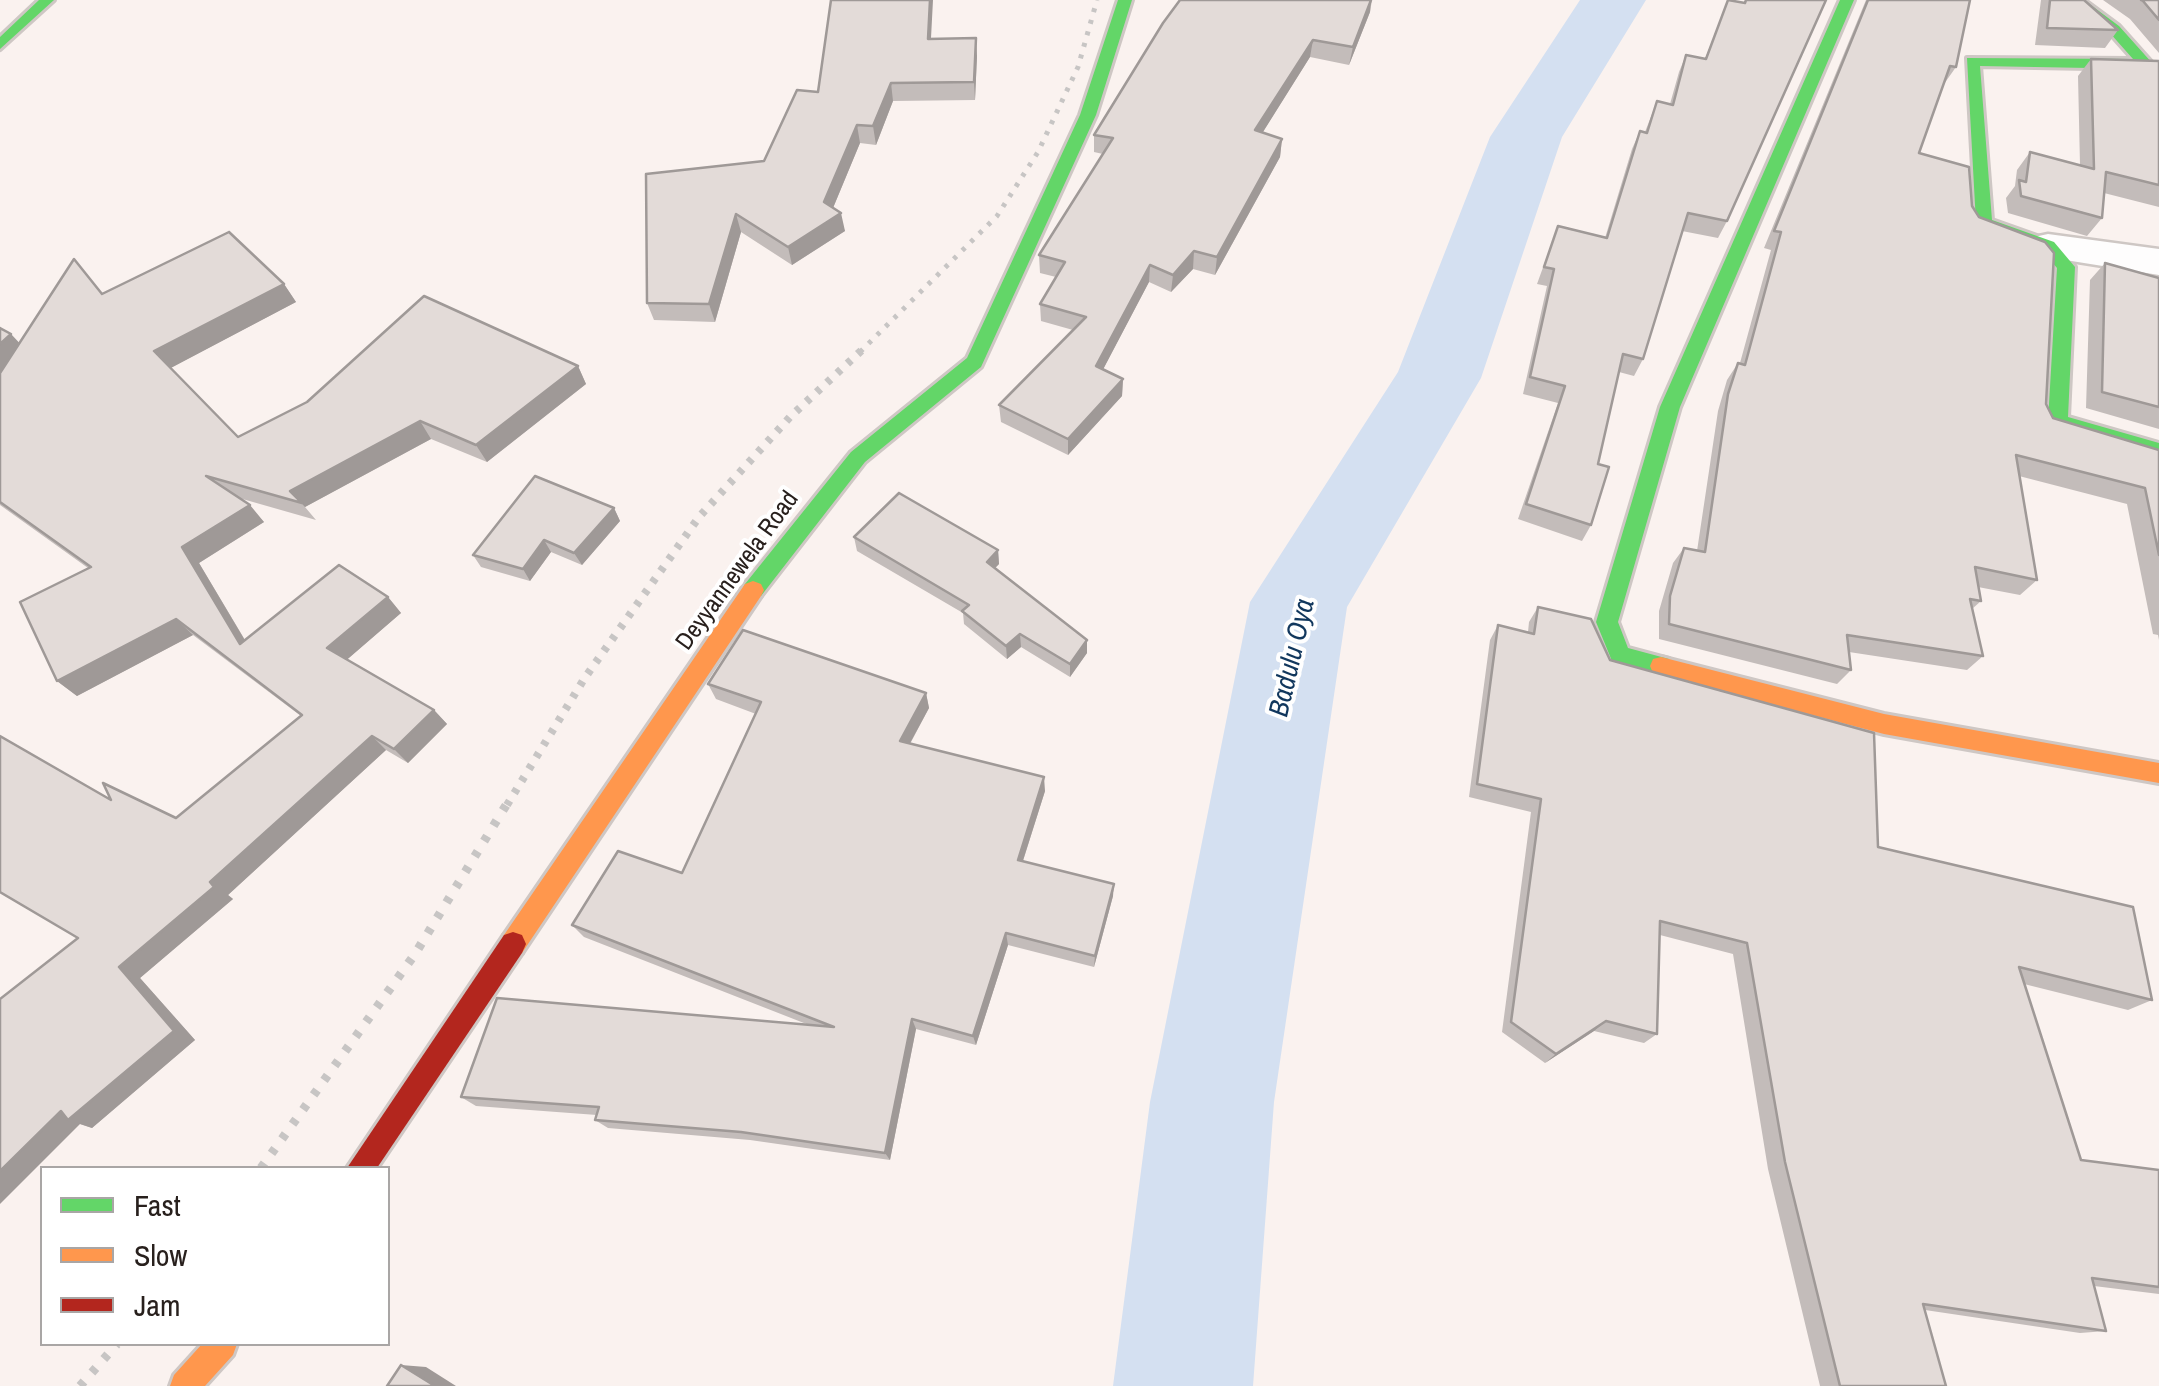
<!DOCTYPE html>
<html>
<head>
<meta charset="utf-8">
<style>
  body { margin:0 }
  #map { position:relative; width:2159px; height:1386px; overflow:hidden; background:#faf2ef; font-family:"Archivo Narrow",sans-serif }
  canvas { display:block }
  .legend { position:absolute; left:40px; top:1166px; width:350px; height:180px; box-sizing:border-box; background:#fff; border:2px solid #a9a6a5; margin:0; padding:12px 18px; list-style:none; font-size:30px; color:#28201d }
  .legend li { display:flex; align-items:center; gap:20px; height:50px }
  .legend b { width:50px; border:2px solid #a9a6a5 }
</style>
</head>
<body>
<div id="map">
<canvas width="2159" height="1386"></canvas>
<ul class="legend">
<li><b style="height:12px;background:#63d668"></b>Fast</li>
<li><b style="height:12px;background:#ff974d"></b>Slow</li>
<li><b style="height:12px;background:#b3261e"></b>Jam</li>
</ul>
</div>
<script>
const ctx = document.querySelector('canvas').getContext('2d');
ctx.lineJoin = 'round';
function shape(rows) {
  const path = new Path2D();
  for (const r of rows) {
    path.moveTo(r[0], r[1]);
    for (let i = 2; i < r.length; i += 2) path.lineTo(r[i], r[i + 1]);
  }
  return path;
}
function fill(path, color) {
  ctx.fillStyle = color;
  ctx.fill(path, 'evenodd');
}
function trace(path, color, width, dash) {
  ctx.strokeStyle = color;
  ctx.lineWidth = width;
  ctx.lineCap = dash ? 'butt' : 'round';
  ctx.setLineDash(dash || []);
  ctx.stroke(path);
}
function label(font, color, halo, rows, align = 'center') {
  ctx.font = font + ' "Archivo Narrow",sans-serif';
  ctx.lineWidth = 8;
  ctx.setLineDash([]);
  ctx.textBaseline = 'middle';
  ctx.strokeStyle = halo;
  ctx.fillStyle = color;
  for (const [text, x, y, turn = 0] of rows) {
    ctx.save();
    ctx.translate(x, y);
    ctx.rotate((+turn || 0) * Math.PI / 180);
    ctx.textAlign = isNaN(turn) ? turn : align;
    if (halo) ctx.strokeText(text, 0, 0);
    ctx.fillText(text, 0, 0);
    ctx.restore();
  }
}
fill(shape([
  [1580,0,1646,0,1562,137,1481,378,1347,607,1274,1102,1253,1386,1113,1386,1150,1102,1250,602,1398,372,1490,137,1580,0]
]), '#d4e0f1');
const street = shape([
  [2048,234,2159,249,2159,275,2034,255,2029,246,2034,237,2048,234]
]);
const fast = shape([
  [39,0,54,0,0,49,0,37,39,0],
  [1118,0,1132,0,1096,115,981,367,865,462,761,596,745,596,742,590,745,584,851,452,967,358,1080,115,1118,0],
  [1840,0,1854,0,1680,407,1618,622,1628,648,1669,659,1672,666,1669,673,1661,675,1620,664,1612,661,1596,622,1660,407,1840,0],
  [2068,0,2084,0,2119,26,2153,64,2145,69,1980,66,1992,220,2054,242,2075,267,2068,417,2159,443,2159,457,2051,426,2048,421,2057,268,2042,250,1976,223,1967,58,2133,59,2109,32,2068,0]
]);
const slow = shape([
  [753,581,761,584,764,590,761,596,522,953,513,956,504,953,500,944,504,935,745,584,753,581],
  [1661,657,1884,714,2159,763,2159,783,1884,734,1653,673,1650,666,1653,659,1661,657],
  [202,1344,237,1344,233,1355,205,1386,170,1386,174,1375,202,1344]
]);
const jam = shape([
  [513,932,522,935,526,944,522,953,377,1168,347,1168,504,935,513,932]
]);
trace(street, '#cec7c4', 5);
trace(fast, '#cec7c4', 6);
trace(slow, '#cec7c4', 6);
trace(jam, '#cec7c4', 6);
fill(street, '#fefdfd');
fill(fast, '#63d668');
fill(slow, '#ff974d');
fill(jam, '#b3261e');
trace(shape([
  [860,352,997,216,1038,152,1078,67,1097,0]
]), '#c7c5c4', 5, [4, 8]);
trace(shape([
  [507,805,584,679,699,517,790,417,862,350]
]), '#c7c5c4', 8, [5, 9]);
trace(shape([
  [261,1168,415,954,508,802],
  [80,1386,117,1344]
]), '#c7c5c4', 9, [6, 12]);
fill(shape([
  [1180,0,1372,0,1370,12,1349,65,1310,57,1262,133,1282,139,1280,157,1215,275,1193,269,1171,292,1149,282,1103,369,1123,379,1122,396,1068,455,1001,422,999,405,1073,330,1041,321,1040,304,1056,277,1040,273,1039,255,1103,154,1094,152,1094,135],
  [1728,0,1744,3,1745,0,1826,0,1727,221,1718,238,1682,231,1643,359,1634,376,1619,372,1598,464,1591,525,1582,541,1518,519,1558,403,1523,394,1547,286,1537,284,1558,226,1605,238,1632,149,1640,131,1645,132,1657,101,1670,104,1679,72,1686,55,1705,59],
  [1866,0,1970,0,1956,67,1944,84,1919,153,1972,206,2046,404,2053,418,2159,450,2159,640,2158,635,2153,634,2127,504,2019,476,2037,580,2020,595,1978,587,1981,601,1972,609,1983,656,1967,670,1849,652,1851,670,1837,684,1659,639,1659,611,1673,563,1684,548,1697,551,1718,411,1727,380,1738,363,1740,363,1771,250,1764,248],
  [2041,0,2084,0,2118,30,2105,48,2035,45],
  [2103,0,2159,0,2159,53,2130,19],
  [931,39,977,56,975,100,893,101,876,145,860,143,833,208,845,231,792,265,741,232,715,322,654,320,647,303,764,161,818,92],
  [2091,59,2159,61,2159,207,2104,193,2102,218,2087,236,2008,213,2006,198,2015,186,2017,170,2030,152,2080,165,2078,76],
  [2105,263,2159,278,2159,429,2086,408,2090,280],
  [284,284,296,302,170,368,238,437,578,366,586,384,487,462,431,439,305,507,316,520,239,498,264,522,199,563,245,640,388,597,401,613,346,660,434,710,447,724,408,763,386,750,228,895,233,899,140,978,195,1040,92,1128,80,1124,78,938,111,800,176,818,301,716,193,635,77,696,57,681,88,568,0,505,0,328,19,343,102,293],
  [614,508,620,521,582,565,551,552,530,581,481,567,473,555],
  [854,537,998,550,999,564,995,568,1087,640,1087,653,1070,677,1021,647,1007,659,964,624,963,613,857,551],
  [1538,607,1610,660,1878,847,2152,1000,2128,1010,2024,984,2081,1160,2159,1170,2159,1294,2094,1286,2106,1331,2080,1333,1925,1310,1946,1386,1820,1386,1768,1169,1733,954,1660,935,1657,1034,1644,1043,1594,1031,1545,1063,1502,1032,1531,812,1469,797,1490,640,1498,625,1528,632,1529,622],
  [708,684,926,693,929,708,910,744,1045,791,1023,861,1113,896,1094,967,1008,945,976,1045,916,1029,890,1160,750,1140,608,1128,595,1120,597,1115,476,1106,461,1097,809,1025,584,937,572,925,682,873,756,714,716,699]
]), '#c3bcba');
fill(shape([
  [930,0,933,0,930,57,928,39],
  [1371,0,1370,12,1349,65,1353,47],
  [976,38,977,56,975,100,974,82],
  [1313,40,1310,57,1253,148,1255,130],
  [891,83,893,101,876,145,873,126],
  [857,125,860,143,828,220,824,202],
  [1282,139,1280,157,1215,275,1217,257],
  [841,213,845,231,792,265,788,247],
  [736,214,741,232,715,322,709,304],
  [1194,251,1193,269,1171,292,1173,275],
  [1150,265,1149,282,1096,383,1096,366],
  [284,284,296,302,169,369,154,351],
  [11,334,27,351,0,374,0,344],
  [578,366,586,384,487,462,476,445],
  [1123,379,1122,396,1068,455,1068,439],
  [420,421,431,439,305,507,290,491],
  [250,505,264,522,199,563,256,659,240,644,182,547],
  [614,508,620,521,582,565,574,553],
  [544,540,551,552,530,581,523,569],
  [998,550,999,564,988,575,987,562],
  [388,597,401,613,342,664,327,648],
  [176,619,193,635,77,696,57,681],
  [1020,634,1021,647,1007,659,1006,646],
  [1087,640,1087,653,1070,677,1070,664],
  [926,693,929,708,903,756,900,741],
  [434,710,447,724,408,763,394,749],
  [372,736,386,750,228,895,233,899,140,978,195,1040,92,1128,80,1124,0,1204,0,1171,119,967,210,882],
  [1044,777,1045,791,1019,873,1018,860],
  [1114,884,1113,896,1094,967,1095,956],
  [1006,933,1008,945,976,1045,973,1036],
  [912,1019,916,1029,890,1160,885,1153],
  [1606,1021,1594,1031,1545,1063,1556,1054],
  [401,1365,426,1367,456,1386,435,1386]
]), '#9f9997');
const building = shape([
  [831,0,930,0,928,39,976,38,974,82,891,83,873,126,857,125,824,202,841,213,788,247,736,214,709,304,647,303,646,174,764,161,797,90,818,92,831,0],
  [1180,0,1371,0,1353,47,1313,40,1255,130,1282,139,1217,257,1194,251,1173,275,1150,265,1096,366,1123,379,1068,439,999,405,1086,317,1040,304,1065,262,1039,255,1113,138,1094,135,1163,23,1180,0],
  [1728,0,1745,3,1746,0,1826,0,1727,221,1688,213,1643,359,1623,354,1598,464,1609,467,1591,525,1526,504,1565,386,1530,377,1554,269,1544,267,1558,226,1607,238,1640,131,1647,133,1657,101,1673,105,1686,55,1706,59,1728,0],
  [1868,0,1970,0,1956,67,1950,66,1919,153,1969,167,1972,206,1979,217,2045,242,2054,253,2046,404,2053,418,2159,450,2159,555,2145,488,2016,455,2037,580,1975,567,1981,601,1970,599,1983,656,1847,635,1851,670,1669,624,1670,596,1684,548,1705,552,1728,394,1738,363,1745,365,1781,232,1774,231,1868,0],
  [2050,0,2084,0,2118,30,2047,28,2050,0],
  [2141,0,2159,0,2159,20,2143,1,2141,0],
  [2091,59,2159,61,2159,185,2106,172,2102,218,2021,196,2019,180,2026,182,2030,152,2094,169,2091,59],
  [229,232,284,284,154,351,238,437,307,402,424,296,578,366,476,445,420,421,290,491,302,503,206,476,250,505,182,547,240,644,339,565,388,597,327,648,434,710,394,749,372,736,210,882,214,887,119,967,174,1031,68,1120,61,1111,0,1171,0,999,78,938,0,892,0,736,111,800,103,783,176,818,302,715,176,619,57,681,20,602,91,567,0,502,0,373,74,259,102,294,229,232],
  [2105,263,2159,278,2159,407,2102,392,2105,263],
  [0,328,11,334,0,344,0,328],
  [535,476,614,508,574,553,544,540,523,569,473,555,535,476],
  [899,493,998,550,987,562,1087,640,1070,664,1020,634,1006,646,962,611,969,605,854,537,899,493],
  [1538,607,1591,619,1610,660,1874,733,1878,847,2133,907,2152,1000,2019,967,2081,1160,2159,1170,2159,1287,2092,1278,2106,1331,1923,1304,1946,1386,1840,1386,1785,1162,1747,943,1660,921,1657,1034,1606,1021,1556,1054,1511,1022,1541,799,1477,784,1498,625,1534,634,1538,607],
  [743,630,926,693,900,741,1044,777,1018,860,1114,884,1095,956,1006,933,973,1036,912,1019,885,1153,741,1132,595,1120,599,1107,461,1097,497,998,834,1027,572,925,618,851,682,873,761,702,708,684,743,630],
  [401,1365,435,1386,387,1386,401,1365]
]);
fill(building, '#e3dbd8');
trace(building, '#9f9997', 2.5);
label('25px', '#28201d', '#fff', [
  ["Deyyannewela Road",738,571,-54]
]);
label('italic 28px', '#11375d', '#fff', [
  ["Badulu Oya",1293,658,-77]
]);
</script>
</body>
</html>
